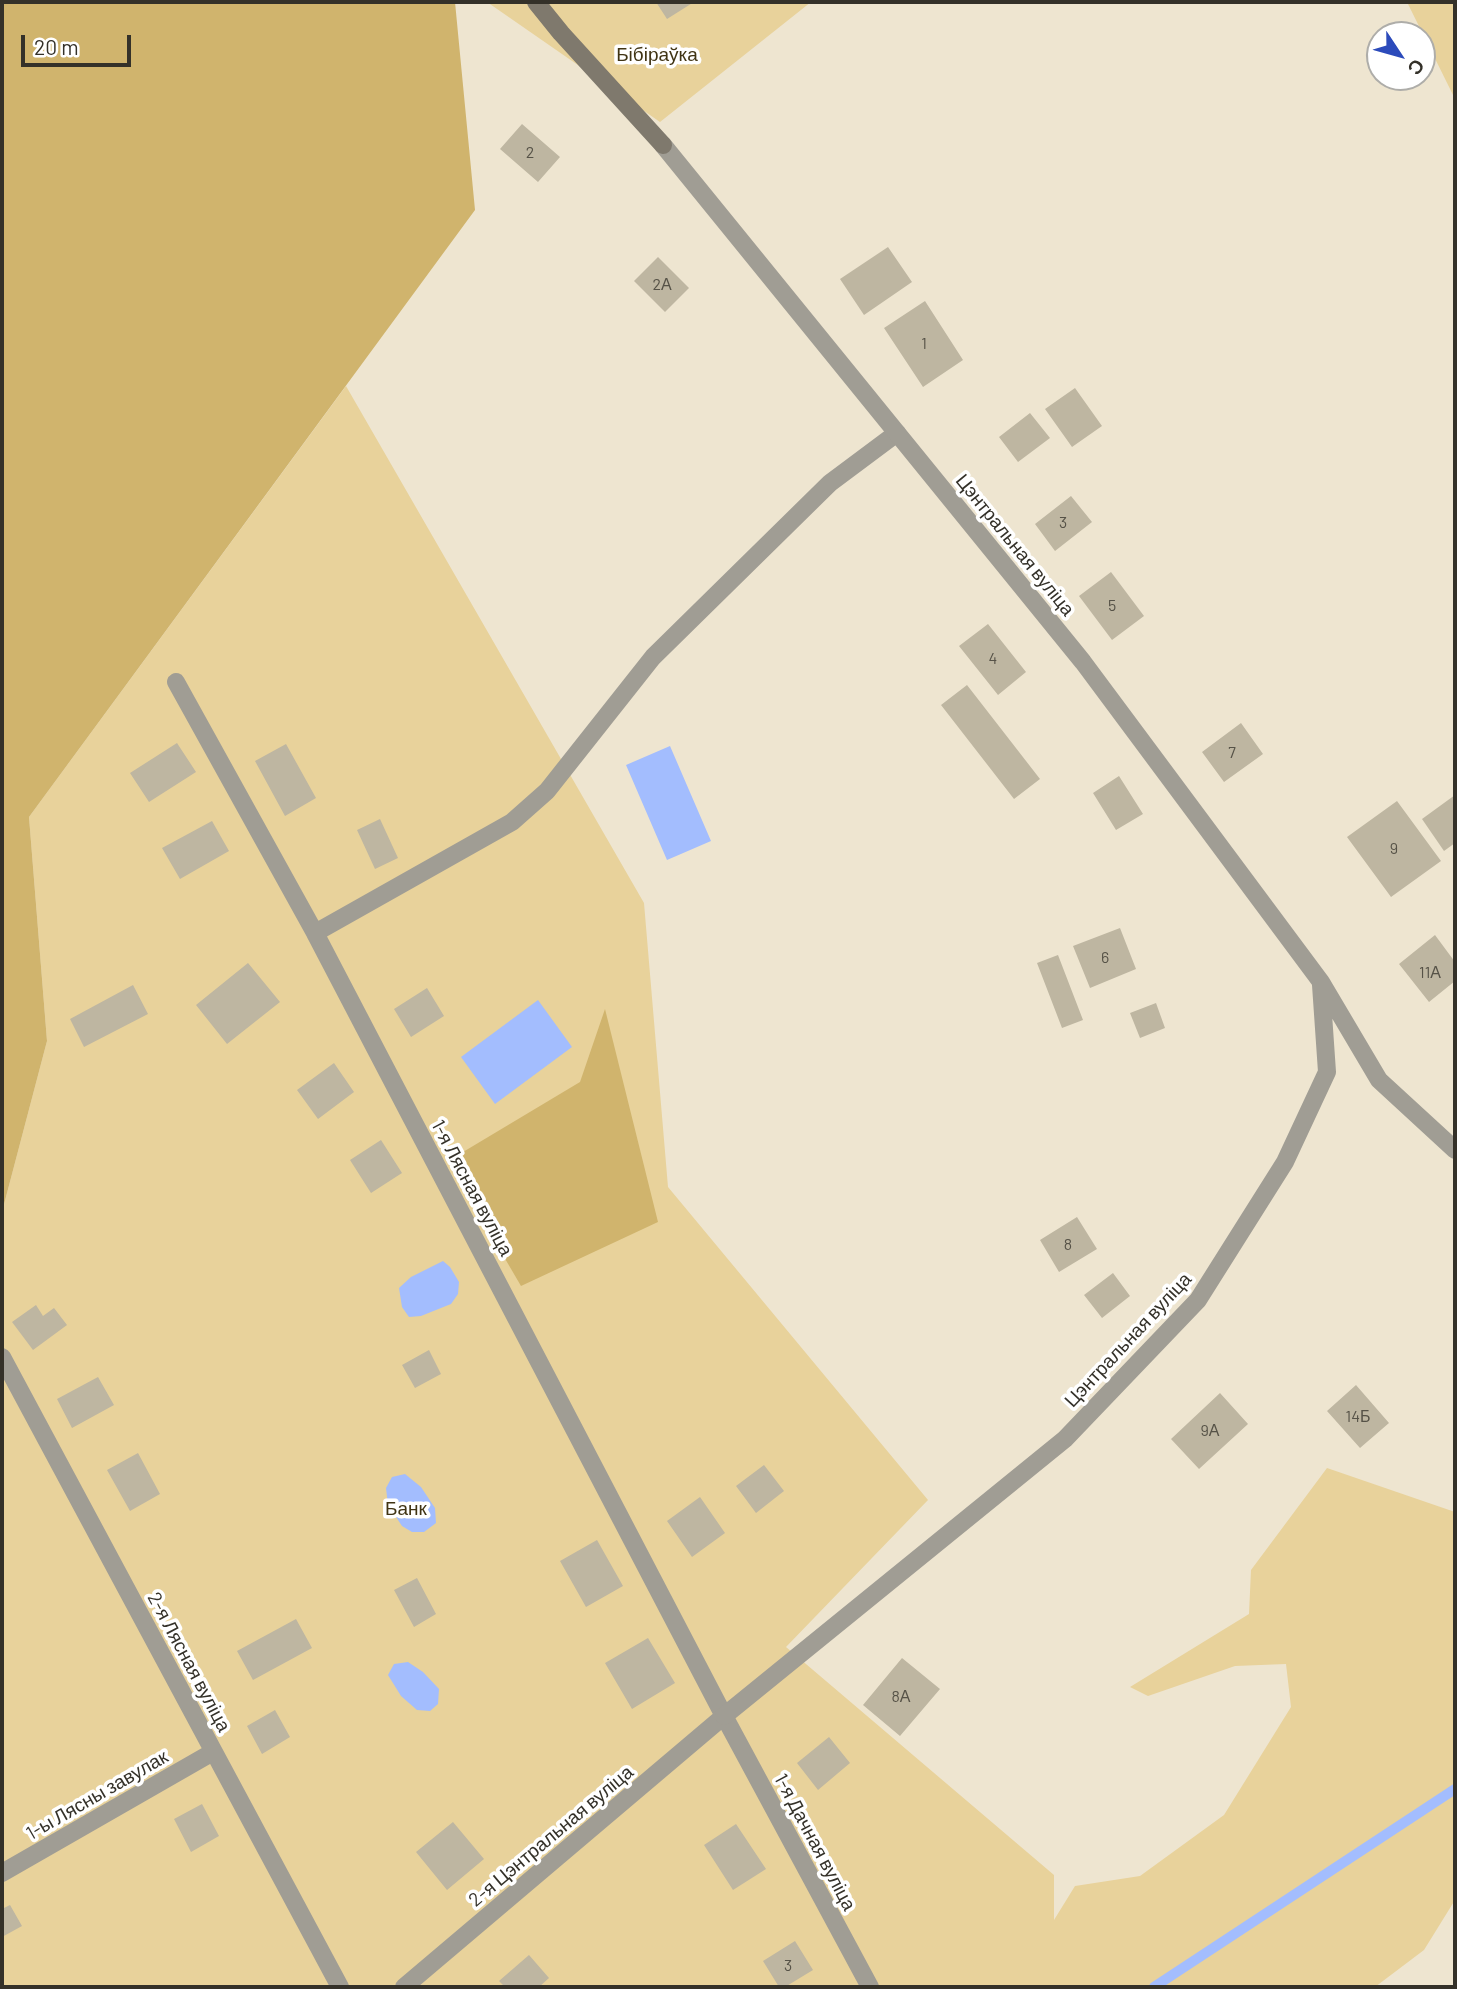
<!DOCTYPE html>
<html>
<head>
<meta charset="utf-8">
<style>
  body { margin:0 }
  #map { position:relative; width:1457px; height:1989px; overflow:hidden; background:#eee5d0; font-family:Barlow,sans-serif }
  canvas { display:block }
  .frame { position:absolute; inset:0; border:4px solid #343129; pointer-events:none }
  .north { position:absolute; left:1366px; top:21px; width:70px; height:70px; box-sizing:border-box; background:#fff; border:2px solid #aeada9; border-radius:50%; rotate:126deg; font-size:19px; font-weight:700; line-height:28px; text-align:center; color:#343129 }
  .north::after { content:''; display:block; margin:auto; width:24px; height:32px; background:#2c4bbb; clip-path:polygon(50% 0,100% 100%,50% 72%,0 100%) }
  .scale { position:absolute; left:21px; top:35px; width:110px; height:32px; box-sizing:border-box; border:4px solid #343129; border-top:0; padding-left:9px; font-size:21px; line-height:24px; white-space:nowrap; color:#343129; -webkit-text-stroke:5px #fff; paint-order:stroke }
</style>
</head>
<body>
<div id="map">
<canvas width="1457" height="1989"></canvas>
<div class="frame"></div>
<div class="north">С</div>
<div class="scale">20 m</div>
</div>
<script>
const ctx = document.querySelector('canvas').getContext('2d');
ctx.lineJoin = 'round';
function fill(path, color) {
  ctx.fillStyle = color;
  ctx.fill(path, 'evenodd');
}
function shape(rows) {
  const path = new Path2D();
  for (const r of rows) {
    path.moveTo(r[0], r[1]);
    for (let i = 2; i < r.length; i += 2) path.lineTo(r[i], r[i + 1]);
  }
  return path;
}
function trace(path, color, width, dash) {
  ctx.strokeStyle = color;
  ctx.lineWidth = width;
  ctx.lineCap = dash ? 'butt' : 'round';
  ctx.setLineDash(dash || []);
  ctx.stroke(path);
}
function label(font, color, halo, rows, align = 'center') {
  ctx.font = font + ' Barlow,sans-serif';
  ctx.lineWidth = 7;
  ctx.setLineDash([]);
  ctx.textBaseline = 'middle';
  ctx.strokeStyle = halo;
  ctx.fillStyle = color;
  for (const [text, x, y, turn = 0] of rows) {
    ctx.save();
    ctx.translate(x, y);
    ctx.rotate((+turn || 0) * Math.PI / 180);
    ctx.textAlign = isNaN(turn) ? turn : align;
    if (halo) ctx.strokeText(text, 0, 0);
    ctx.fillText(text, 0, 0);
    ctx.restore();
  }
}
fill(shape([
  [487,2,811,2,660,122],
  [1407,2,1455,2,1455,99],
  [346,386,644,903,668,1187,928,1500,786,1647,1054,1875,1054,1920,1075,1886,1140,1876,1224,1815,1291,1707,1286,1664,1235,1666,1148,1696,1130,1687,1249,1614,1251,1570,1327,1468,1455,1512,1455,1900,1424,1950,1375,1987,2,1987,2,1212,47,1041,29,817]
]), '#e8d29b');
fill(shape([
  [2,2,455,2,475,210,29,817,47,1041,2,1212],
  [605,1009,658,1222,521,1286,448,1161,580,1082]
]), '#d0b46d');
fill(shape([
  [670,746,711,841,667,860,626,765],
  [538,1000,572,1047,495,1104,461,1057],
  [443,1261,450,1267,459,1282,458,1294,451,1304,421,1316,409,1317,402,1307,399,1288,411,1277],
  [405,1474,421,1487,435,1508,436,1523,424,1532,412,1532,402,1526,388,1505,386,1488,392,1477],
  [408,1662,423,1672,439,1689,438,1704,430,1711,417,1710,401,1696,388,1675,394,1664]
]), '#a3bdfe');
trace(shape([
  [1154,1987,1455,1789]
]), '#a3bdfe', 10);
fill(shape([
  [656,2,694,2,667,19],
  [522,124,560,157,538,182,500,149],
  [888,247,912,282,864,315,840,279],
  [658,257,689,288,665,312,634,281],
  [925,301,963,360,923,387,884,328],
  [1075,388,1102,426,1072,447,1045,409],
  [1030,413,1050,438,1018,462,999,437],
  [1071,496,1092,522,1055,551,1035,524],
  [1111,572,1144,616,1112,640,1079,596],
  [988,624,1026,672,998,695,959,646],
  [967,685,1040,779,1014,799,941,705],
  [1241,723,1263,754,1224,782,1202,752],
  [177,743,196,772,149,802,130,773],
  [286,744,316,798,285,816,255,761],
  [1119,776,1143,814,1116,830,1093,793],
  [1455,795,1455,843,1444,851,1422,819],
  [1397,801,1441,861,1391,897,1347,837],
  [380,819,398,858,375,869,357,830],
  [212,821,229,851,180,879,162,848],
  [1120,928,1136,969,1090,988,1073,946],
  [1435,935,1455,962,1455,981,1429,1002,1399,964],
  [1058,955,1083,1020,1062,1028,1037,963],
  [248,963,280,1002,227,1044,196,1005],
  [133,985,148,1014,84,1047,70,1019],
  [427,988,444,1016,411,1037,394,1009],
  [1156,1003,1165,1028,1140,1038,1130,1013],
  [334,1063,354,1092,318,1119,297,1090],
  [381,1140,402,1173,371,1193,350,1160],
  [1077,1217,1097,1249,1059,1272,1040,1240],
  [1113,1273,1130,1296,1102,1318,1084,1295],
  [36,1305,43,1316,54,1308,67,1325,33,1350,12,1322],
  [429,1350,441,1374,415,1388,402,1365],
  [98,1377,114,1405,72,1428,57,1399],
  [1356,1385,1389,1423,1360,1448,1327,1411],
  [1220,1393,1248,1424,1199,1469,1171,1439],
  [138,1453,160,1494,130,1511,107,1470],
  [764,1465,784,1491,756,1513,736,1486],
  [700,1497,725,1533,692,1557,667,1521],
  [597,1540,623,1586,586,1607,560,1561],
  [417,1578,436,1614,414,1627,394,1590],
  [296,1619,312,1648,253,1680,237,1651],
  [648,1638,675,1683,632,1709,605,1663],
  [902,1658,940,1689,900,1736,863,1705],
  [275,1710,290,1737,262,1754,247,1726],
  [829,1737,850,1763,818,1790,797,1763],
  [202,1804,219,1836,191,1852,174,1819],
  [453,1822,484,1859,447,1890,416,1852],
  [736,1824,766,1869,733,1890,704,1845],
  [10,1905,22,1926,2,1937,2,1909],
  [795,1941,813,1970,785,1987,779,1987,763,1961],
  [529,1955,549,1978,539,1987,505,1987,499,1981]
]), '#beb6a1');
trace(shape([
  [176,682,315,933,724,1716,870,1987],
  [315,933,512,822,547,791,653,657,830,483,897,433],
  [2,1357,340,1987],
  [2,1873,213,1752],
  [404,1987,724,1716]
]), '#a09d94', 18);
trace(shape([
  [663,145,1083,662,1321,982,1379,1080,1455,1150],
  [724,1716,1065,1439,1198,1300,1285,1162,1327,1072,1321,985]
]), '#a09d94', 18);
trace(shape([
  [536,2,561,33,663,145]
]), '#7f796d', 18);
label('16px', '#565247', null, [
  ["2",530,153],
  ["2А",662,285],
  ["1",924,344],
  ["3",1063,523],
  ["5",1112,606],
  ["4",993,659],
  ["7",1232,753],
  ["9",1394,849],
  ["6",1105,958],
  ["11А",1430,973],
  ["8",1068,1245],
  ["14Б",1358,1417],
  ["9А",1210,1431],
  ["8А",901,1697],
  ["3",788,1966]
]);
label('19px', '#403414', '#fff', [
  ["Бібіраўка",657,55],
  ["Банк",406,1509]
]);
label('19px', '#343129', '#fff', [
  ["Цэнтральная вуліца",1015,545,51],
  ["1-я Лясная вуліца",472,1188,62],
  ["Цэнтральная вуліца",1128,1340,-47],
  ["2-я Лясная вуліца",189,1662,62],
  ["1-ы Лясны завулак",97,1795,-30],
  ["2-я Цэнтральная вуліца",551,1836,-40],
  ["1-я Дачная вуліца",815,1842,62]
]);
</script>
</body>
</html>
